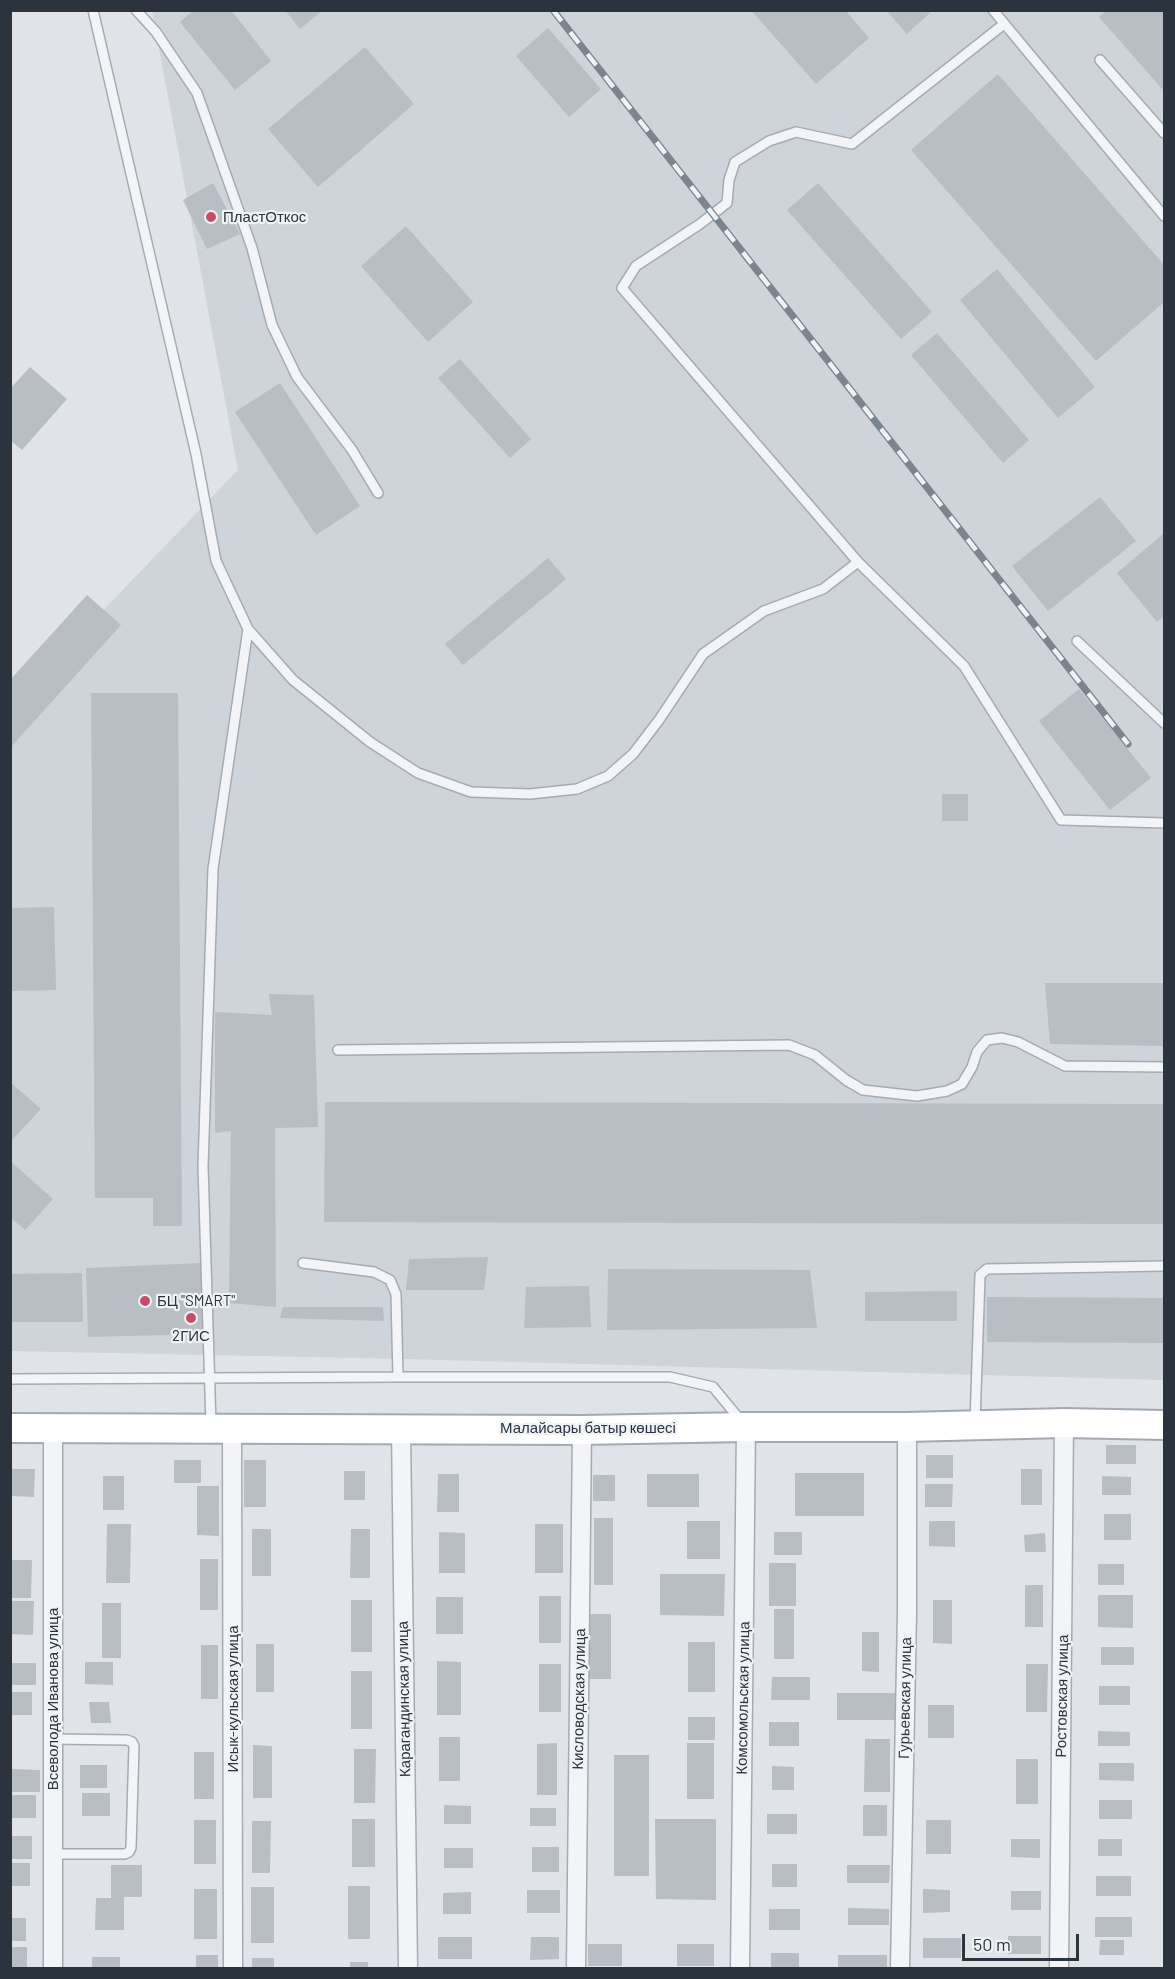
<!DOCTYPE html>
<html>
<head>
<meta charset="utf-8">
<style>
  body { margin:0 }
  #map { position:relative; width:1175px; height:1979px; overflow:hidden; background:#e0e4e8; font-family:Barlow,sans-serif }
  canvas { display:block }
  .frame { position:absolute; inset:0; border:12px solid #2a333e; pointer-events:none }
  .scale { position:absolute; left:962px; top:1934px; width:117px; height:27px; box-sizing:border-box; border:3px solid #2a333e; border-top:0; padding-left:8px; font-size:18px; line-height:21px; white-space:nowrap; color:#2a333e; -webkit-text-stroke:4px #f0f3f6; paint-order:stroke }
</style>
</head>
<body>
<div id="map">
<canvas width="1175" height="1979"></canvas>
<div class="frame"></div>
<div class="scale">50 m</div>
</div>
<script>
const ctx = document.querySelector('canvas').getContext('2d');
ctx.lineJoin = 'round';
function fill(path, color) {
  ctx.fillStyle = color;
  ctx.fill(path, 'evenodd');
}
function shape(rows) {
  const path = new Path2D();
  for (const r of rows) {
    path.moveTo(r[0], r[1]);
    for (let i = 2; i < r.length; i += 2) path.lineTo(r[i], r[i + 1]);
  }
  return path;
}
function trace(path, color, width, dash) {
  ctx.strokeStyle = color;
  ctx.lineWidth = width;
  ctx.lineCap = dash ? 'butt' : 'round';
  ctx.setLineDash(dash || []);
  ctx.stroke(path);
}
function label(font, color, halo, rows, align = 'center') {
  ctx.font = font + ' Barlow,sans-serif';
  ctx.lineWidth = 4.5;
  ctx.setLineDash([]);
  ctx.textBaseline = 'middle';
  ctx.strokeStyle = halo;
  ctx.fillStyle = color;
  for (const [text, x, y, turn = 0] of rows) {
    ctx.save();
    ctx.translate(x, y);
    ctx.rotate((+turn || 0) * Math.PI / 180);
    ctx.textAlign = isNaN(turn) ? turn : align;
    if (halo) ctx.strokeText(text, 0, 0);
    ctx.fillText(text, 0, 0);
    ctx.restore();
  }
}
fill(shape([
  [152,11,1164,11,1164,1380,406,1359,11,1351,11,706,238,470]
]), '#cfd3da');
fill(shape([
  [194,10,231,10,271,61,235,90,180,22],
  [285,10,323,10,300,29],
  [751,10,845,10,869,38,816,84],
  [886,10,933,10,907,34],
  [1107,10,1164,10,1164,91,1099,17],
  [548,28,601,89,569,117,516,56],
  [365,47,414,104,318,187,268,129],
  [998,74,1164,265,1164,302,1096,361,911,150],
  [213,183,240,234,207,249,183,200],
  [818,183,932,312,901,339,787,210],
  [406,226,473,302,428,342,361,266],
  [997,269,1095,387,1058,418,960,300],
  [937,333,1029,440,1003,463,911,355],
  [460,359,531,439,510,458,438,378],
  [30,367,67,399,22,450,10,440,10,389],
  [280,383,360,506,316,535,235,412],
  [1100,497,1136,541,1048,611,1012,566],
  [1164,533,1164,616,1157,622,1117,573],
  [548,558,566,579,463,665,445,644],
  [87,595,121,625,10,748,10,680],
  [1079,689,1151,778,1110,810,1039,721],
  [91,693,178,693,182,1226,153,1226,153,1198,95,1198],
  [942,794,968,794,968,821,942,821],
  [54,907,56,990,10,991,10,908],
  [1045,983,1164,983,1164,1046,1050,1044],
  [269,994,314,995,318,1127,275,1128,276,1307,229,1303,231,1131,215,1133,215,1012,272,1015],
  [10,1082,41,1109,10,1142],
  [325,1102,1164,1104,1164,1224,324,1222],
  [10,1161,53,1199,25,1230,10,1217],
  [488,1257,484,1290,406,1290,409,1259],
  [202,1263,204,1334,88,1337,86,1268],
  [608,1269,810,1270,817,1328,607,1330],
  [82,1273,83,1322,10,1322,10,1274],
  [589,1286,591,1327,524,1328,526,1287],
  [957,1291,957,1321,865,1321,865,1292],
  [987,1297,1164,1298,1164,1343,987,1342],
  [283,1307,383,1307,384,1321,280,1318],
  [1106,1445,1136,1445,1136,1464,1106,1464],
  [926,1455,953,1455,953,1478,926,1478],
  [174,1460,201,1460,201,1483,174,1483],
  [244,1460,266,1460,266,1507,244,1507],
  [10,1469,35,1469,34,1497,10,1496],
  [1021,1469,1042,1469,1042,1505,1021,1505],
  [344,1471,365,1471,365,1500,344,1500],
  [795,1473,864,1473,864,1516,795,1516],
  [438,1474,459,1474,459,1512,437,1512],
  [647,1474,699,1474,699,1507,647,1507],
  [593,1475,615,1475,615,1501,593,1501],
  [103,1476,124,1476,124,1510,103,1510],
  [1102,1476,1131,1477,1131,1495,1102,1495],
  [925,1484,953,1484,952,1507,925,1507],
  [197,1486,219,1486,219,1536,197,1535],
  [1104,1514,1131,1514,1131,1540,1104,1540],
  [594,1518,613,1518,613,1585,594,1585],
  [687,1521,720,1521,720,1559,687,1559],
  [929,1521,955,1521,955,1547,929,1546],
  [107,1524,131,1524,130,1583,106,1583],
  [535,1524,563,1524,563,1573,535,1573],
  [252,1529,271,1529,271,1576,252,1576],
  [351,1529,370,1529,370,1578,350,1578],
  [439,1532,465,1533,465,1573,439,1573],
  [774,1532,802,1532,802,1555,774,1555],
  [1045,1533,1046,1552,1025,1552,1024,1535],
  [200,1559,218,1559,218,1610,200,1610],
  [10,1560,32,1560,31,1598,10,1598],
  [769,1563,796,1563,796,1606,769,1606],
  [1098,1564,1124,1564,1124,1585,1098,1585],
  [660,1574,725,1574,724,1616,660,1615],
  [1025,1585,1043,1585,1043,1627,1025,1627],
  [1098,1595,1133,1595,1133,1628,1098,1627],
  [539,1596,561,1596,561,1643,539,1643],
  [436,1597,463,1597,463,1634,436,1634],
  [351,1600,372,1600,372,1652,351,1652],
  [933,1600,952,1600,952,1644,933,1643],
  [10,1601,34,1601,33,1635,10,1634],
  [102,1603,121,1603,121,1658,102,1658],
  [774,1609,794,1609,794,1659,774,1659],
  [589,1614,611,1614,611,1679,589,1679],
  [862,1632,879,1632,879,1672,862,1671],
  [688,1642,715,1642,715,1692,688,1692],
  [256,1644,274,1644,274,1692,256,1692],
  [201,1645,218,1645,218,1699,201,1699],
  [1101,1647,1134,1647,1134,1665,1101,1665],
  [437,1661,461,1662,461,1715,437,1715],
  [85,1662,113,1662,113,1685,85,1684],
  [10,1663,36,1663,36,1685,10,1685],
  [539,1664,561,1664,561,1712,539,1712],
  [1026,1664,1048,1664,1047,1712,1026,1712],
  [351,1671,372,1671,372,1729,351,1729],
  [772,1677,810,1677,810,1700,771,1700],
  [1099,1686,1130,1686,1130,1705,1099,1705],
  [10,1692,32,1692,32,1715,10,1715],
  [837,1693,895,1693,895,1720,837,1720],
  [89,1702,109,1702,111,1723,91,1723],
  [928,1705,954,1705,954,1738,928,1738],
  [688,1717,715,1717,715,1740,688,1740],
  [769,1722,799,1722,799,1746,769,1746],
  [1098,1731,1130,1732,1130,1746,1098,1746],
  [439,1737,460,1737,460,1781,439,1781],
  [865,1739,890,1739,890,1792,864,1792],
  [557,1743,557,1795,537,1795,537,1744],
  [687,1743,714,1743,714,1799,687,1799],
  [253,1745,272,1746,272,1798,253,1798],
  [354,1749,376,1749,375,1803,354,1803],
  [194,1752,214,1752,214,1799,194,1799],
  [614,1755,649,1755,649,1876,614,1876],
  [1016,1759,1038,1759,1038,1804,1016,1804],
  [1099,1763,1134,1763,1134,1781,1099,1780],
  [80,1765,107,1765,107,1788,80,1788],
  [772,1766,794,1767,794,1790,772,1790],
  [12,1769,40,1770,40,1792,12,1792],
  [82,1793,110,1793,110,1816,82,1816],
  [10,1795,36,1795,36,1818,10,1818],
  [1099,1800,1132,1800,1132,1819,1099,1819],
  [444,1805,471,1806,471,1824,444,1824],
  [863,1805,887,1805,887,1836,863,1836],
  [530,1808,556,1808,556,1826,530,1826],
  [767,1814,797,1814,797,1834,767,1834],
  [352,1819,375,1819,375,1867,352,1867],
  [655,1819,716,1819,716,1900,656,1899],
  [194,1820,216,1820,216,1864,194,1864],
  [926,1820,951,1820,951,1854,926,1854],
  [252,1821,271,1821,270,1873,252,1873],
  [10,1836,32,1836,32,1859,10,1859],
  [1011,1839,1040,1839,1040,1858,1011,1857],
  [1098,1839,1122,1839,1122,1856,1098,1856],
  [532,1847,559,1847,559,1872,532,1872],
  [444,1848,473,1848,473,1868,444,1868],
  [10,1863,30,1863,30,1886,10,1886],
  [772,1864,797,1864,797,1887,772,1887],
  [111,1865,142,1865,142,1897,124,1897,124,1930,95,1930,96,1898,111,1898],
  [847,1865,890,1865,889,1883,847,1883],
  [1096,1876,1131,1876,1131,1896,1096,1896],
  [348,1886,370,1886,370,1939,348,1939],
  [251,1887,274,1887,274,1943,251,1943],
  [194,1889,217,1889,217,1939,194,1939],
  [923,1889,950,1890,950,1912,923,1913],
  [527,1890,560,1890,560,1913,527,1913],
  [1011,1891,1041,1891,1041,1910,1011,1910],
  [471,1892,471,1914,443,1914,443,1893],
  [848,1908,889,1909,889,1925,848,1925],
  [769,1909,800,1909,800,1930,769,1930],
  [1095,1917,1132,1917,1132,1937,1095,1937],
  [10,1918,26,1918,26,1941,10,1941],
  [1008,1936,1041,1936,1041,1954,1008,1954],
  [438,1937,472,1937,472,1959,438,1959],
  [531,1937,559,1937,559,1959,530,1960],
  [923,1938,961,1938,961,1958,923,1958],
  [1100,1940,1124,1940,1124,1955,1099,1955],
  [588,1944,622,1944,622,1966,588,1966],
  [677,1944,714,1944,714,1966,677,1966],
  [10,1947,27,1947,27,1968,10,1968],
  [771,1953,799,1953,799,1968,771,1968],
  [196,1955,218,1955,218,1968,196,1968],
  [838,1955,887,1955,887,1968,838,1968],
  [92,1957,120,1957,120,1968,92,1968],
  [252,1958,274,1958,274,1968,252,1968],
  [350,1962,368,1962,368,1968,350,1968]
]), '#b8bec4');
const lane = shape([
  [93,10,196,454,216,561,248,629,293,680,370,742,418,773,471,792,530,794,577,789,608,776,633,754,659,720,703,654,764,611,823,589,858,562],
  [136,10,156,32,197,93,252,248,272,325,297,377,352,450,378,493],
  [993,10,1164,216],
  [1004,24,852,144,796,132,769,141,735,162,729,180,727,203,700,224,636,266,622,288,858,562,964,666,1061,820,1164,823],
  [1100,60,1164,133],
  [1077,641,1164,723],
  [338,1050,789,1045,815,1055,846,1080,863,1090,917,1096,947,1091,962,1084,972,1067,977,1052,987,1040,1002,1038,1018,1042,1065,1066,1164,1067],
  [303,1263,374,1272,390,1280,396,1294,398,1377,670,1377,713,1387,742,1422],
  [10,1379,398,1377],
  [975,1423,980,1275,987,1269,1164,1266],
  [211,1425,203,1166,213,869,248,629],
  [52,1854,125,1854,129,1852,131,1848,134,1746,132,1742,127,1740,53,1739]
]);
const street = shape([
  [401,1429,408,1968],
  [232,1430,233,1968],
  [53,1968,53,1430],
  [576,1968,582,1430],
  [740,1968,746,1427],
  [900,1968,907,1613,907,1427],
  [1059,1968,1064,1423]
]);
const primary = shape([
  [10,1428,582,1430,746,1427,907,1427,1064,1423,1164,1425]
]);
trace(lane, '#a6abb2', 12);
trace(street, '#a6abb2', 21);
trace(primary, '#a1a9b3', 32);
trace(lane, '#f3f4f7', 9);
trace(street, '#f3f4f7', 18);
trace(primary, '#fff', 28);
const rail = shape([
  [553,10,1128,744]
]);
trace(rail, '#7b8590', 7);
trace(rail, '#f0f3f6', 4.5, [14]);
for (const [x, y, r, color] of [
  [211,217,6,"#c34f6a"],
  [145,1301,6,"#c34f6a"],
  [191,1318,6,"#c34f6a"]
]) {
  const dot = new Path2D();
  dot.arc(x, y, r, 0, 2 * Math.PI);
  ctx.fillStyle = color;
  ctx.fill(dot);
  trace(dot, '#f0f3f6', 2);
}
label('15px', '#2a333e', '#f0f3f6', [
  ["ПластОткос",223,217],
  ["БЦ \"SMART\"",157,1301],
  ["2ГИС",191,1336,"center"]
], 'left');
label('15px', '#2a333e', '#f0f3f6', [
  ["Малайсары батыр көшесі",588,1428],
  ["Ростовская улица",1062,1696,-89],
  ["Комсомольская улица",743,1698,-89],
  ["Гурьевская улица",905,1698,-89],
  ["Всеволода Иванова улица",53,1699,-90],
  ["Исык-кульская улица",233,1699,-90],
  ["Карагандинская улица",404,1699,-91],
  ["Кисловодская улица",579,1699,-89]
]);
</script>
</body>
</html>
